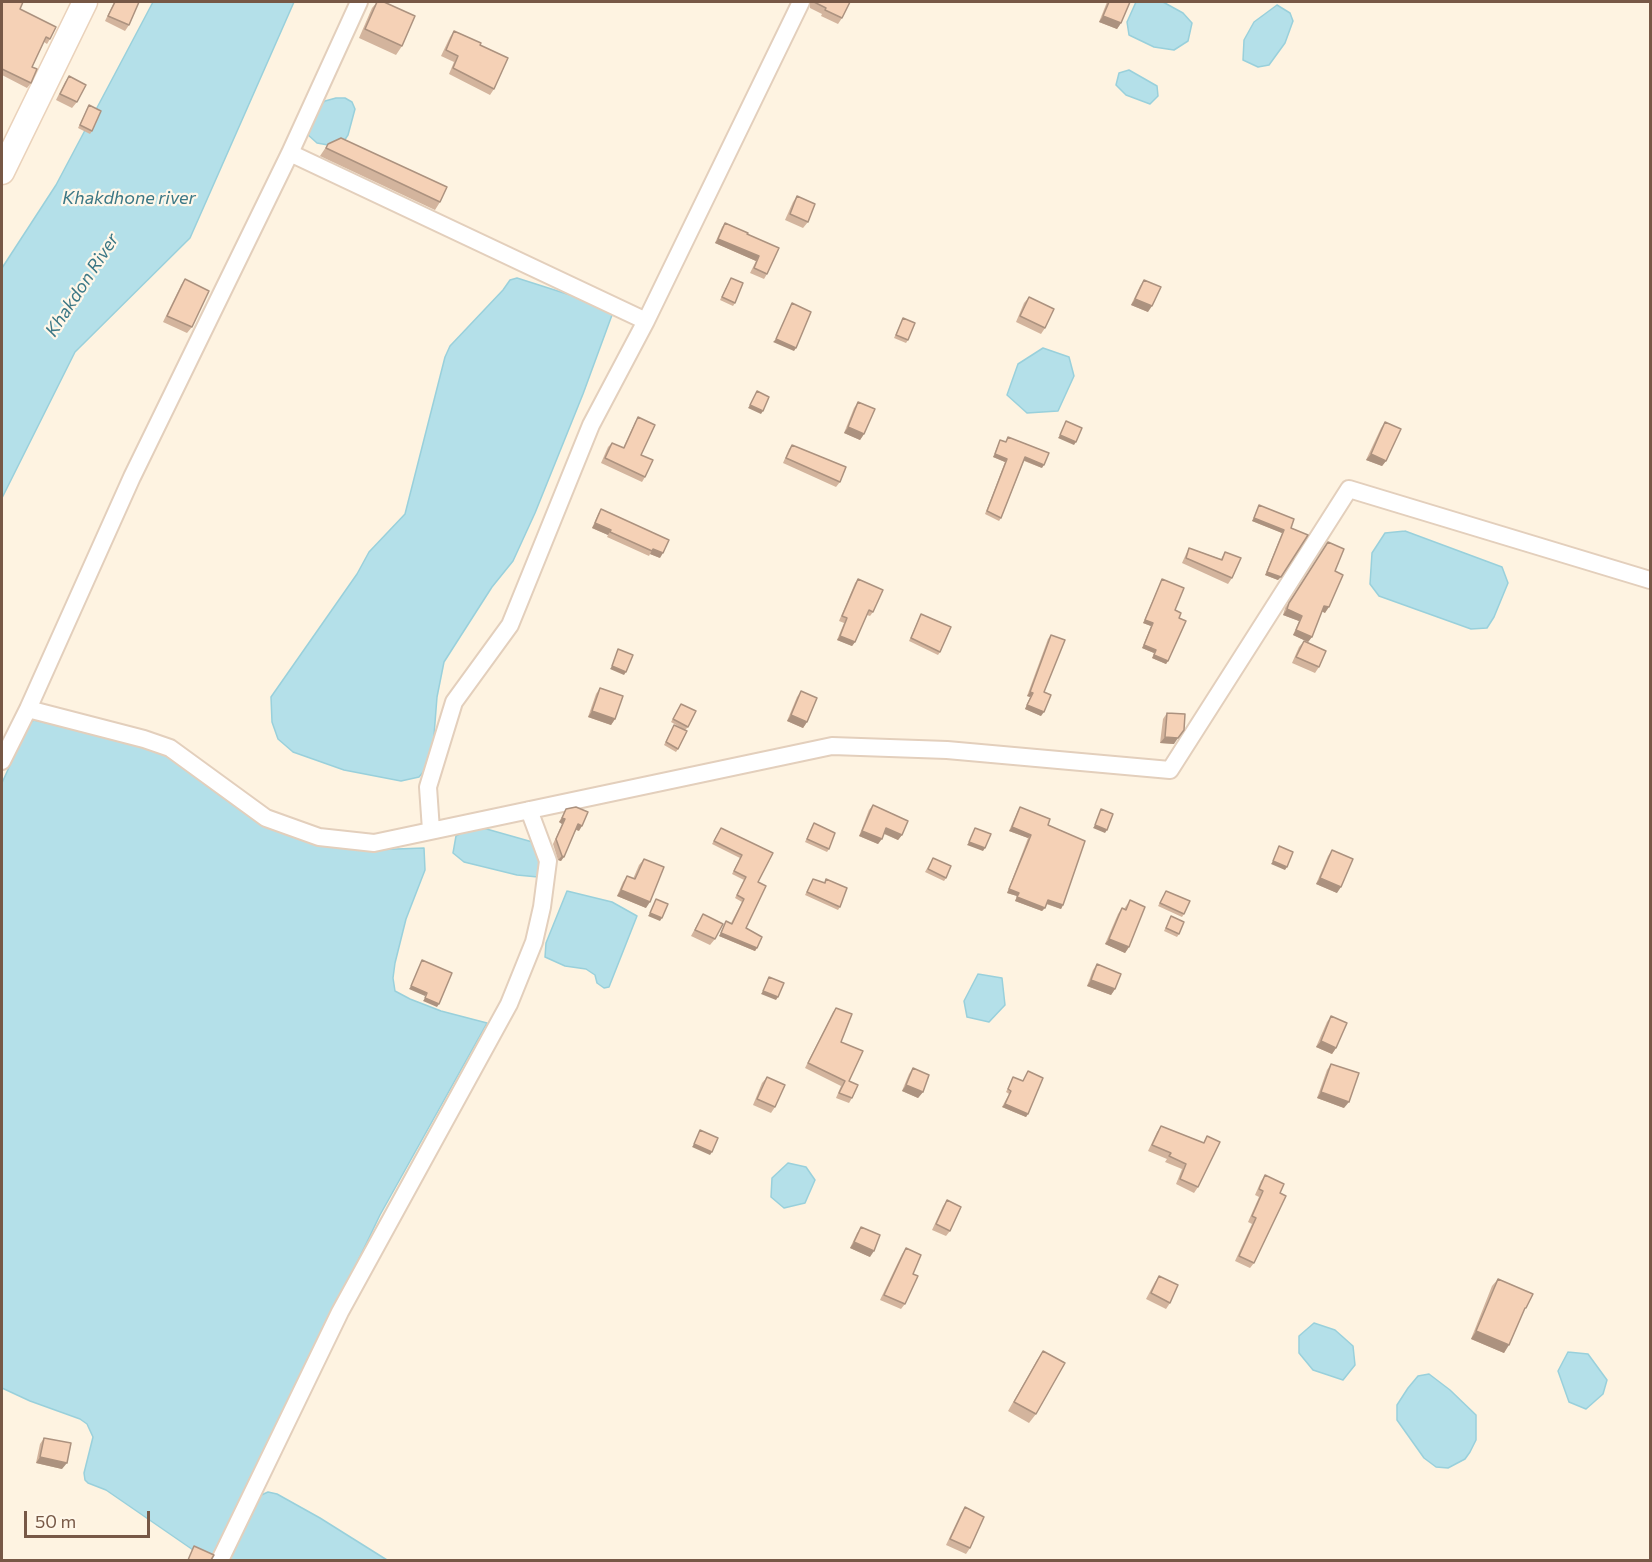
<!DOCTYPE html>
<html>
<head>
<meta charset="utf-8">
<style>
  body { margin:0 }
  #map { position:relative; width:1652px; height:1562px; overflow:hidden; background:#fef3e1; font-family:Commissioner,sans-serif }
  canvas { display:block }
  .frame { position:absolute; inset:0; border:3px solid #775846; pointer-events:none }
  .scale { position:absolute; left:24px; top:1511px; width:126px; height:27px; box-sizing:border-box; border:3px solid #775846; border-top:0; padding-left:8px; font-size:18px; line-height:21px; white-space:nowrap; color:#775846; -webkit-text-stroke:4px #fff7e9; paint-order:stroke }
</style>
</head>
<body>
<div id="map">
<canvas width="1652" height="1562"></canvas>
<div class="frame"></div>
<div class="scale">50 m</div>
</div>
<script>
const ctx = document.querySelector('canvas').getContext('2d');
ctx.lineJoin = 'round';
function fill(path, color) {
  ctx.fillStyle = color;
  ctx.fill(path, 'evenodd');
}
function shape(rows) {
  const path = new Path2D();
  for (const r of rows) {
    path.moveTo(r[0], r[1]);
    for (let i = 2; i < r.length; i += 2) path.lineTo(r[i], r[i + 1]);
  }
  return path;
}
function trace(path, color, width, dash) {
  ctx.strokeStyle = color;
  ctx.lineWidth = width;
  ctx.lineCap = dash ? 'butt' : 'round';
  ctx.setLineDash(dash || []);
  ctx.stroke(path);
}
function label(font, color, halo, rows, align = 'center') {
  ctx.font = font + ' Commissioner,sans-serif';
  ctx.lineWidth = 4.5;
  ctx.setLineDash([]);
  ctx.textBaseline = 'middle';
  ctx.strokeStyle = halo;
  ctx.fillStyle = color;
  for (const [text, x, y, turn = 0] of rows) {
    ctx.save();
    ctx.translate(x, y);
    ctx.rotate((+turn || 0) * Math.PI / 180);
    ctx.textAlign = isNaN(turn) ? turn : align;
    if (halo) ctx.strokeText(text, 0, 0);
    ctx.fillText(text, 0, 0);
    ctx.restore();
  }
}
const water = shape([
  [153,2,294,2,190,238,75,352,2,498,2,268,56,185,153,2],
  [1136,2,1163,2,1183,13,1192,23,1188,41,1174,50,1154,47,1129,35,1127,22,1136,2],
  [1277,5,1290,13,1293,21,1285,43,1269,65,1258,67,1243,60,1244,40,1254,22,1277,5],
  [1129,70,1157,86,1158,96,1150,104,1126,95,1116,85,1119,73,1129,70],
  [336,98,345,98,352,102,355,109,348,135,344,141,328,145,317,143,307,134,317,108,325,101,336,98],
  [517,278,589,301,605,308,612,315,583,394,535,513,513,561,492,587,444,662,437,697,432,761,419,777,401,781,344,770,293,752,278,739,272,722,271,697,357,574,369,552,405,514,445,357,450,346,503,290,510,280,517,278],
  [1043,348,1069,357,1074,376,1058,411,1027,413,1007,395,1018,364,1043,348],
  [1405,531,1502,567,1508,583,1494,617,1487,628,1471,629,1379,596,1370,584,1372,553,1385,533,1405,531],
  [34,720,126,742,172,757,207,786,261,825,322,846,369,850,424,848,425,870,406,919,395,963,393,978,395,991,410,999,441,1011,487,1023,380,1215,214,1560,196,1552,106,1490,88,1483,85,1480,84,1473,93,1437,87,1424,80,1419,30,1401,2,1388,2,783,21,740,29,724,34,720],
  [483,828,536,843,544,855,538,877,517,875,464,862,453,853,456,836,468,829,483,828],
  [567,891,612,902,637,916,609,987,604,988,597,983,595,975,586,969,565,966,545,957,546,943,567,891],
  [978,974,1002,978,1005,1005,989,1022,967,1017,964,1001,978,974],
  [788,1163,806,1167,815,1180,805,1203,784,1208,771,1197,772,1178,788,1163],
  [1314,1323,1335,1330,1353,1346,1355,1365,1343,1380,1313,1370,1299,1353,1299,1336,1314,1323],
  [1568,1352,1588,1354,1607,1380,1603,1394,1586,1409,1569,1402,1558,1371,1568,1352],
  [1429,1374,1450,1390,1476,1415,1476,1440,1470,1452,1465,1459,1448,1468,1436,1467,1424,1458,1397,1420,1397,1405,1408,1388,1418,1376,1429,1374],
  [268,1492,277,1494,320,1518,387,1560,227,1560,257,1497,268,1492]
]);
fill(water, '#b4e0e9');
trace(water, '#99d0db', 1.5);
const street = shape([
  [290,153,646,321],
  [28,709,144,739,170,748,266,818,319,837,374,843,832,746,947,750,1170,770,1349,489,1650,580],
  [2,761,28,709,132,477,290,153,359,2],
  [431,830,428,787,454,702,510,625,591,425,646,321,801,2],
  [220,1560,340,1312,509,1004,534,942,542,907,548,861,529,810]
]);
const secondary = shape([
  [2,172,85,2]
]);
trace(street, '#e3cfbc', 20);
trace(secondary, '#ead2bb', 27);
trace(street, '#fff', 16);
trace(secondary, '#fff', 24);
fill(shape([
  [2,2,20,9,50,39,47,44,44,42,32,67,31,83,27,88,2,75],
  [114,2,139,2,129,25,125,31,105,21],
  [377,2,384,2,402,46,396,55,359,38,372,8],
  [810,2,850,2,842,18,838,24,821,16,822,14,810,8],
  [1107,2,1130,2,1121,23,1117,29,1099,22],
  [454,31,494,89,490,95,449,74,454,62,441,56,450,37],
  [69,76,77,102,72,108,56,100,65,82],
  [89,105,92,131,90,134,78,128],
  [328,144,440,202,435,210,320,156],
  [797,196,808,222,803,228,785,220,793,202],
  [725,223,747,234,767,274,764,279,750,273,756,261,715,243,722,227],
  [731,278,735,303,733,306,720,300],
  [185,279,192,327,187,333,163,322,181,285],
  [1144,280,1148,312,1131,305,1140,286],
  [1029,297,1045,328,1041,334,1016,322,1024,303],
  [903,318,908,340,906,343,894,338],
  [858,402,864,434,860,440,844,433,854,408],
  [638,417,641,455,645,477,642,482,601,463,608,447,612,443,623,448,635,422],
  [1385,422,1386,461,1382,466,1366,460,1381,428],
  [1008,437,1042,468,1024,461,1001,518,999,521,985,514,1005,462,993,457,1000,440,1005,442],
  [792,445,840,482,836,487,783,463,789,449],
  [1259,505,1291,528,1278,580,1265,575,1282,533,1252,521],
  [601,509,660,558,650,554,649,556,607,537,608,535,592,528,598,514],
  [1328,542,1335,571,1325,613,1322,611,1312,637,1308,642,1293,635,1299,621,1283,615,1285,608],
  [1189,548,1221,559,1225,552,1232,578,1228,584,1182,563,1186,554],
  [858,579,873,612,870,616,867,615,855,642,852,646,837,640,844,623,839,621,855,583],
  [1162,579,1179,618,1168,661,1166,664,1152,658,1154,653,1142,648,1151,626,1143,623],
  [921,614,940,652,938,655,909,641],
  [1051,635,1044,692,1041,716,1025,709,1030,697,1027,696,1048,639],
  [1304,641,1319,667,1315,673,1292,663,1299,647],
  [600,688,615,719,611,725,588,717,596,694],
  [801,691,807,722,803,728,787,721,797,697],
  [681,704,688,727,685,730,671,722],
  [1167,713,1174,744,1160,743,1163,719],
  [674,725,678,749,676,752,664,745],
  [873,805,902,835,898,840,884,834,878,844,859,836,869,810],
  [1020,807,1048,825,1063,905,1061,909,1046,904,1042,911,1015,901,1017,896,1007,893,1028,838,1009,831,1018,810],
  [566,809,579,831,576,830,561,861,558,860,553,844,562,824,559,822],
  [814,823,829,849,827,852,805,842],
  [719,831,773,853,758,882,746,928,757,948,755,951,719,936,726,921,731,923,742,902,735,898,744,880,732,874,740,858,712,844],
  [1332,850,1337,893,1316,884,1328,856],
  [933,858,946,878,944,881,925,872],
  [644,859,646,908,617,896,623,882,627,876,633,879,639,865],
  [813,879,824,883,826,879,840,907,838,910,805,895],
  [1166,891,1184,914,1182,917,1158,906],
  [1130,900,1129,947,1125,953,1105,944,1118,914,1122,908,1124,909],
  [703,914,715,939,710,945,691,936],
  [1171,916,1179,934,1177,937,1164,931],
  [1097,964,1115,989,1111,995,1087,986,1093,970],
  [836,1008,841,1042,852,1098,849,1103,836,1098,841,1086,805,1068,833,1012],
  [1331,1016,1336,1048,1332,1054,1316,1047,1327,1022],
  [1331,1064,1344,1108,1317,1098,1327,1070],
  [913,1068,923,1092,918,1098,902,1091,909,1074],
  [1028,1071,1028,1114,1026,1117,1002,1107,1009,1094,1006,1092,1013,1077,1023,1081],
  [767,1077,775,1107,771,1113,753,1105,762,1083],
  [1161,1126,1203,1143,1207,1136,1198,1187,1194,1193,1176,1184,1182,1169,1165,1162,1167,1159,1148,1151,1157,1132],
  [1265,1175,1280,1193,1254,1263,1250,1268,1235,1261,1252,1224,1248,1222,1259,1197,1255,1195,1261,1181],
  [947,1200,950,1231,946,1236,932,1230,943,1206],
  [861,1227,870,1257,850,1248,857,1233],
  [906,1248,913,1274,905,1304,901,1309,880,1300,902,1254],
  [1159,1276,1170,1303,1166,1309,1146,1299,1155,1282],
  [1498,1279,1522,1315,1504,1353,1471,1339,1492,1286],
  [1043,1351,1036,1414,1029,1423,1008,1411,1037,1360],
  [44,1438,62,1469,36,1463,40,1444],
  [965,1507,970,1548,966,1554,946,1545,961,1513]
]), '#d3b49d');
fill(shape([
  [1103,16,1121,23,1117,29,1099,22],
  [718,239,759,256,756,261,715,243],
  [1135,299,1152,306,1148,312,1131,305],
  [776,339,796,348,794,351,773,342],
  [750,405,763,411,761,414,748,408],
  [848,427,864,434,860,440,844,433],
  [1060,435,1076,442,1074,445,1058,438],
  [995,454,1007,459,1005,462,993,457],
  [1371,454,1386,461,1382,466,1366,460],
  [1025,457,1044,465,1042,468,1023,460],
  [1254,518,1284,530,1282,533,1252,521],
  [595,523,611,530,608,535,592,528],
  [653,549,663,553,660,558,650,554],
  [1267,572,1281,577,1278,580,1265,575],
  [1324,606,1329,607,1325,613,1321,611],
  [1287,609,1302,616,1299,621,1283,615],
  [1145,620,1153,623,1151,626,1143,623],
  [1296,630,1312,637,1308,642,1293,635],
  [840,636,855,642,852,646,837,640],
  [1144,645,1156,650,1154,653,1142,648],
  [1154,655,1168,661,1166,664,1152,658],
  [612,666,626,672,624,675,610,669],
  [1030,692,1033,693,1030,697,1027,696],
  [1027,705,1044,712,1041,716,1025,709],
  [592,711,615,719,611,725,588,717],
  [791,715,807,722,803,728,787,721],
  [1165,737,1178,738,1174,744,1160,743],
  [562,818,565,819,562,824,559,822],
  [578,824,582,826,579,831,575,829],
  [1095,825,1107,830,1105,833,1093,828],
  [1012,827,1031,835,1028,838,1009,831],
  [886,828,902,835,898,840,883,833],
  [862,831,882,839,878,844,859,836],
  [969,842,985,848,983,851,967,845],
  [562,856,564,857,561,861,558,860],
  [1273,861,1287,867,1285,870,1271,864],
  [1320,878,1341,887,1337,893,1316,884],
  [1009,889,1019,893,1017,896,1007,893],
  [621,890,650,902,646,908,617,896],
  [1017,897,1045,908,1042,911,1015,901],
  [1048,900,1063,905,1061,909,1045,903],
  [650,913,662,918,660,921,648,916],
  [721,933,757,948,755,951,719,936],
  [1109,939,1129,947,1125,953,1105,944],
  [1091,980,1115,989,1111,995,1087,986],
  [411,986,427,993,425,996,409,989],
  [763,991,778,997,776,1000,761,994],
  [425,998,439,1004,437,1007,423,1001],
  [1321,1041,1336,1048,1332,1054,1316,1047],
  [906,1085,923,1092,918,1098,902,1091],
  [1321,1092,1349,1102,1344,1108,1317,1098],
  [1005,1104,1028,1114,1026,1117,1002,1107],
  [694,1144,712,1152,710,1155,692,1147],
  [854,1242,874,1251,870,1257,850,1248],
  [1476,1331,1509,1345,1504,1353,1471,1339],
  [40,1457,67,1463,62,1469,36,1463]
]), '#ac927f');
const building = shape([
  [2,2,23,2,20,9,56,27,50,39,46,37,32,67,37,69,31,83,2,69,2,2],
  [115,2,139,2,129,25,108,16,115,2],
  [377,2,384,2,415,16,402,46,365,29,377,2],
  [814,2,850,2,842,18,825,10,826,8,814,2],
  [1109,2,1130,2,1121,23,1103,16,1109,2],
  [454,31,481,43,480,45,508,58,494,89,453,68,458,56,446,50,454,31],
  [69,76,86,85,77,102,60,94,69,76],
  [89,105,101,111,92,131,80,125,89,105],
  [341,138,447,187,440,202,326,148,328,144,341,138],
  [797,196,815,204,808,222,790,214,797,196],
  [725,223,748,233,747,234,779,248,767,274,754,268,759,256,718,239,725,223],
  [731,278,743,283,735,303,722,297,731,278],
  [185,279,209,291,192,327,167,316,185,279],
  [1144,280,1161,287,1152,306,1135,299,1144,280],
  [1029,297,1054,309,1045,328,1020,316,1029,297],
  [792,303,811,312,796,348,776,339,792,303],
  [903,318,915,323,908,340,896,335,903,318],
  [757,391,769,397,763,411,750,405,757,391],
  [858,402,875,409,864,434,848,427,858,402],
  [638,417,655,425,641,455,653,460,645,477,605,458,612,443,624,448,638,417],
  [1066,421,1082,428,1076,442,1060,435,1066,421],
  [1385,422,1401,429,1386,461,1371,454,1385,422],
  [1008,437,1049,453,1044,465,1025,457,1001,518,987,511,1007,459,995,454,1000,440,1006,442,1008,437],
  [792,445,846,467,840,482,786,458,792,445],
  [1259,505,1294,519,1291,528,1308,535,1281,577,1267,572,1284,530,1254,518,1259,505],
  [601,509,669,540,663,553,653,549,652,551,610,532,611,530,595,523,601,509],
  [1328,542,1344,549,1335,571,1343,575,1329,607,1324,606,1312,637,1296,630,1302,616,1287,609,1289,603,1328,542],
  [1189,548,1222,560,1225,552,1241,558,1232,578,1186,558,1189,548],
  [858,579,883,590,873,612,869,610,855,642,840,636,847,618,842,616,858,579],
  [1162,579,1184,588,1175,610,1181,613,1179,618,1186,621,1168,661,1154,655,1156,650,1144,645,1153,623,1145,620,1162,579],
  [921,614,951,627,940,652,911,638,921,614],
  [1051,635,1065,640,1044,692,1051,695,1044,712,1027,705,1033,693,1030,692,1051,635],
  [1304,641,1326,651,1319,667,1296,657,1304,641],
  [618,649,633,655,626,672,612,666,618,649],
  [600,688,623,696,615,719,592,711,600,688],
  [801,691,817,698,807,722,791,715,801,691],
  [681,704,696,711,688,727,673,719,681,704],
  [1167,713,1185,714,1184,730,1178,738,1165,737,1167,713],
  [674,725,687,731,678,749,666,742,674,725],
  [873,805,908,821,902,835,886,828,882,839,862,831,873,805],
  [576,807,588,812,582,826,578,824,564,857,562,856,556,839,565,819,562,818,566,809,576,807],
  [1020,807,1050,819,1048,825,1085,841,1063,905,1048,900,1045,908,1017,897,1019,893,1009,889,1031,835,1012,827,1020,807],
  [1101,809,1113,814,1107,830,1095,825,1101,809],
  [814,823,835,833,829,849,807,839,814,823],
  [721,828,773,853,758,882,766,886,746,928,762,937,757,948,721,933,726,921,732,924,744,899,737,895,746,877,734,871,742,855,714,841,721,828],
  [975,828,991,834,985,848,969,842,975,828],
  [1279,846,1293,852,1287,867,1273,861,1279,846],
  [1332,850,1353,859,1341,887,1320,878,1332,850],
  [933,858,951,866,946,878,928,869,933,858],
  [644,859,664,867,650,902,621,890,627,876,635,879,644,859],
  [813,879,825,883,826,879,847,888,840,907,807,892,813,879],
  [1166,891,1190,901,1184,914,1160,903,1166,891],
  [656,899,668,904,662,918,650,913,656,899],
  [1130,900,1145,907,1129,947,1109,939,1122,908,1126,910,1130,900],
  [703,914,723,924,715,939,695,930,703,914],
  [1171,916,1184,922,1179,934,1166,928,1171,916],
  [422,960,452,973,439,1004,425,998,427,993,411,986,422,960],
  [1097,964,1121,974,1115,989,1091,980,1097,964],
  [769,977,784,983,778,997,763,991,769,977],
  [836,1008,852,1014,841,1042,863,1051,849,1081,858,1085,852,1098,839,1093,845,1081,808,1063,836,1008],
  [1331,1016,1347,1023,1336,1048,1321,1041,1331,1016],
  [1331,1064,1359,1073,1349,1102,1321,1092,1331,1064],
  [913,1068,929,1075,923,1092,906,1085,913,1068],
  [1028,1071,1043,1078,1028,1114,1005,1104,1011,1091,1008,1089,1013,1077,1023,1081,1028,1071],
  [767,1077,785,1085,775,1107,757,1099,767,1077],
  [1161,1126,1204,1143,1207,1136,1220,1142,1198,1187,1180,1179,1186,1164,1169,1156,1171,1153,1152,1145,1161,1126],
  [700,1130,718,1138,712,1152,694,1144,700,1130],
  [1265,1175,1284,1184,1280,1193,1286,1196,1254,1263,1239,1256,1256,1218,1252,1216,1263,1191,1259,1189,1265,1175],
  [947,1200,961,1207,950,1231,936,1224,947,1200],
  [861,1227,880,1235,874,1251,854,1242,861,1227],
  [906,1248,921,1255,913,1274,918,1276,905,1304,884,1295,906,1248],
  [1159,1276,1178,1285,1170,1303,1151,1293,1159,1276],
  [1498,1279,1533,1294,1526,1308,1525,1308,1509,1345,1476,1331,1498,1279],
  [1043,1351,1065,1363,1036,1414,1014,1402,1043,1351],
  [44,1438,71,1443,67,1463,40,1457,44,1438],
  [965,1507,984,1517,970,1548,950,1539,965,1507],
  [194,1546,214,1555,211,1560,188,1560,194,1546]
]);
fill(building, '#f5d1b6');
trace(building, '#ac927f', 1.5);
label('italic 18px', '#3b7785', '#fff7e9', [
  ["Khakdhone river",129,198],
  ["Khakdon River",82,285,-57]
]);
</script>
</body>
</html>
